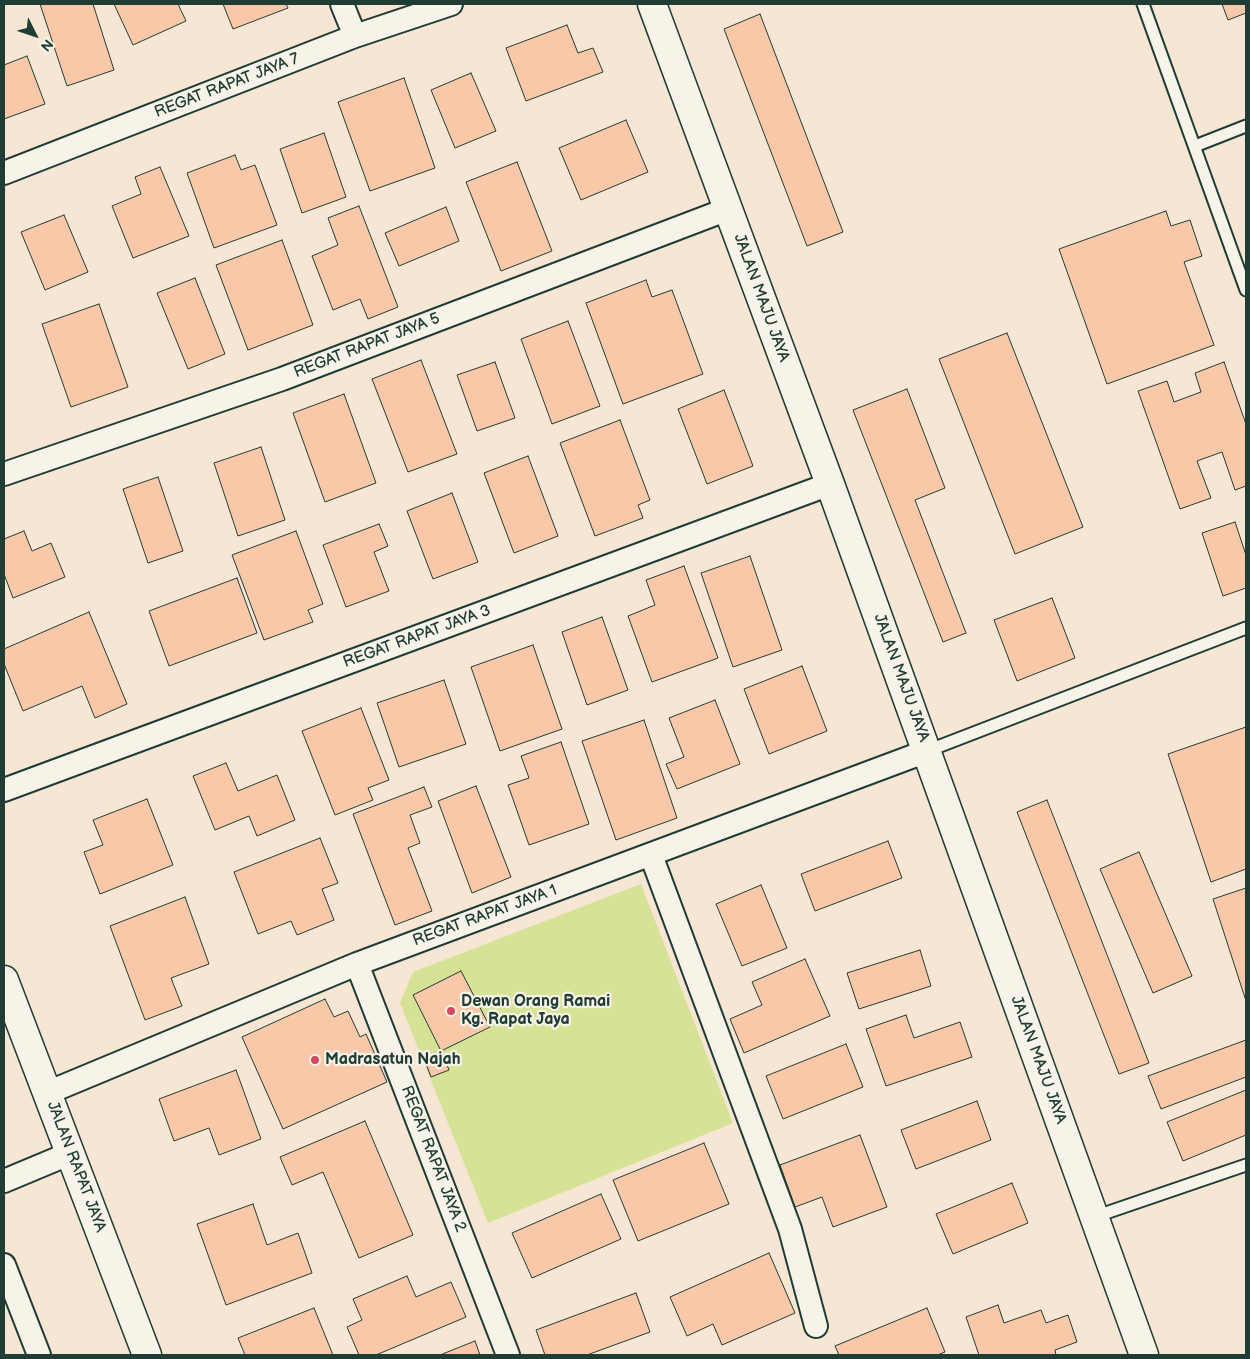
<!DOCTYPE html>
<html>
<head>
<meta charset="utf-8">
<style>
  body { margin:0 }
  #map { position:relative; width:1250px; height:1359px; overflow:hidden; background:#f8e6d5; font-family:"Balsamiq Sans",sans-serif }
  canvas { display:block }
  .frame { position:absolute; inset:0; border:5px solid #1f3d34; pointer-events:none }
  .north { position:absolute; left:10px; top:10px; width:50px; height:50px; -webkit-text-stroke:4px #f7f3e8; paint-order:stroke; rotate:131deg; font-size:14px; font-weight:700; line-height:20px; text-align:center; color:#1f3d34 }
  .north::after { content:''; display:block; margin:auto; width:18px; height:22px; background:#1f3d34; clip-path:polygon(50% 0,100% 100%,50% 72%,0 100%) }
</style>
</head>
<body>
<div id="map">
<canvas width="1250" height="1359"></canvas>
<div class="frame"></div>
<div class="north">N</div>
</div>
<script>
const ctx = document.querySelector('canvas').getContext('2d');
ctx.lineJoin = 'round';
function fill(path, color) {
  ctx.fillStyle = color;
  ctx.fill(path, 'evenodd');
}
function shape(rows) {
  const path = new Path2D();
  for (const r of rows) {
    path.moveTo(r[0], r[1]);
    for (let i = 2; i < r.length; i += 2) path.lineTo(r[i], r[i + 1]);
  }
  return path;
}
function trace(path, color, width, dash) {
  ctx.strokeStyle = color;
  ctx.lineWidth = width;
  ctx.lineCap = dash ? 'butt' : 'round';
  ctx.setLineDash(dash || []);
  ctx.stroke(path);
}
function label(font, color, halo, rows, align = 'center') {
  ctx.font = font + ' "Balsamiq Sans",sans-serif';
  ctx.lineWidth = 4.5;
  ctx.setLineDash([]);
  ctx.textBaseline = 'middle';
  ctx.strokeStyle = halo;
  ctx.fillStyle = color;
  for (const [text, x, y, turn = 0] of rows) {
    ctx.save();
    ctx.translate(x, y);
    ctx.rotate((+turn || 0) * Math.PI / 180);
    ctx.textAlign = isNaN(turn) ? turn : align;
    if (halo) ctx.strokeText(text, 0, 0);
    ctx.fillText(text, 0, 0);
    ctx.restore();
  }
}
fill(shape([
  [641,884,733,1123,488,1223,400,1003,413,972]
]), '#d6e295');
const building = shape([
  [40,4,93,4,114,70,67,86,40,4],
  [114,4,178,4,186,21,133,45,114,4],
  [223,4,286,4,288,8,233,29,223,4],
  [1222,4,1246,4,1246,13,1228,20,1222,4],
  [760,14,843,232,807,246,724,29,760,14],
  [567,25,578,53,593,48,603,72,526,101,506,48,567,25],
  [27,56,45,104,4,119,4,65,27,56],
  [471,73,496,131,455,148,431,90,471,73],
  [404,78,435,168,370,191,338,102,404,78],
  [626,120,648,172,581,200,559,148,626,120],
  [324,133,346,197,302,213,280,149,324,133],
  [235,155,241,170,255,165,277,225,214,248,187,173,235,155],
  [517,162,552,251,501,271,466,182,517,162],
  [160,167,189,236,133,258,112,206,141,194,135,177,160,167],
  [359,206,398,307,368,319,360,299,333,310,312,256,338,245,328,218,359,206],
  [446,207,459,241,399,266,385,233,446,207],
  [1166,211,1171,226,1190,220,1202,256,1184,262,1214,345,1107,384,1059,249,1166,211],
  [64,215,88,272,45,290,21,232,64,215],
  [282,240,313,325,248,350,216,265,282,240],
  [195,278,225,354,188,369,157,293,195,278],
  [646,280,652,297,672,290,703,374,623,404,586,303,646,280],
  [99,304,128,387,71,407,42,324,99,304],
  [568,321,600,406,552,424,521,339,568,321],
  [1007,333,1083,527,1015,554,939,359,1007,333],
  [421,360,457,454,408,472,372,379,421,360],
  [495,362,515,418,477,431,457,375,495,362],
  [1224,362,1246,424,1246,486,1235,490,1222,452,1197,461,1211,498,1180,509,1138,391,1167,381,1174,402,1201,392,1195,373,1224,362],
  [907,389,945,488,915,500,966,633,943,642,853,410,907,389],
  [724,390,753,466,707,484,678,409,724,390],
  [344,394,376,483,325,502,293,413,344,394],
  [620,420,650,500,638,505,643,518,595,536,560,443,620,420],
  [261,447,285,520,238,536,214,463,261,447],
  [528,456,558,536,514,553,484,473,528,456],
  [158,477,183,551,148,563,123,489,158,477],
  [452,493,478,562,433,579,407,511,452,493],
  [1235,522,1246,555,1246,588,1223,596,1202,533,1235,522],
  [379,524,388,546,374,552,389,591,346,607,323,545,379,524],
  [24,531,32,551,51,543,65,577,13,598,4,574,4,539,24,531],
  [296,531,323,604,308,610,313,622,264,640,232,555,296,531],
  [750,556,782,650,733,667,701,573,750,556],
  [684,566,718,658,652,682,628,616,655,605,646,580,684,566],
  [237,578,257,633,169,666,149,611,237,578],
  [1052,598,1075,658,1017,681,994,620,1052,598],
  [89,612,127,704,95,718,82,686,23,711,4,664,4,649,89,612],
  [602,617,628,690,587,705,562,632,602,617],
  [533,645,562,729,500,751,471,667,533,645],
  [802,666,827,731,769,754,744,689,802,666],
  [444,680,466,744,399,767,377,703,444,680],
  [715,700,740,764,677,789,666,764,684,757,669,718,715,700],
  [361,708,389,780,368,788,373,800,335,815,302,731,361,708],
  [644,720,677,818,616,840,582,741,644,720],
  [1246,727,1246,869,1211,882,1168,754,1246,727],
  [561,742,589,824,529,845,508,785,529,778,521,756,561,742],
  [226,763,238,791,277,775,295,820,257,836,249,816,215,830,193,776,226,763],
  [476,786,511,877,472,893,438,801,476,786],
  [424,787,432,807,410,815,420,843,408,848,432,911,395,925,353,814,424,787],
  [147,799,173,865,100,894,84,852,103,845,93,820,147,799],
  [1047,800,1149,1063,1119,1074,1017,812,1047,800],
  [320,838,338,883,322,889,334,920,297,935,291,921,258,934,234,872,320,838],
  [888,841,902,878,815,911,801,874,888,841],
  [1139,852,1192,976,1153,993,1100,869,1139,852],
  [761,885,787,948,742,966,716,904,761,885],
  [1246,888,1246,1001,1213,899,1246,888],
  [185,897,209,964,171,978,182,1006,145,1020,110,926,185,897],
  [920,950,931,986,859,1009,847,973,920,950],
  [805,959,830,1016,744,1053,730,1019,762,1005,752,982,805,959],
  [461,971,490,1027,441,1051,413,995,461,971],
  [325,999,334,1017,348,1011,360,1037,366,1034,387,1082,283,1129,242,1037,325,999],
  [906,1015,914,1038,960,1022,972,1057,886,1086,866,1029,906,1015],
  [1246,1040,1246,1077,1161,1109,1148,1076,1246,1040],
  [846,1044,863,1087,783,1119,766,1076,846,1044],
  [443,1054,449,1070,431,1077,425,1061,443,1054],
  [236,1070,261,1139,219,1155,209,1128,174,1141,159,1099,236,1070],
  [1246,1090,1246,1135,1183,1161,1167,1122,1246,1090],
  [977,1101,991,1140,916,1169,901,1130,977,1101],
  [365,1121,413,1235,359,1258,323,1172,292,1185,280,1157,365,1121],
  [860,1135,887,1207,833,1227,822,1197,795,1207,780,1165,860,1135],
  [704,1143,729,1204,638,1241,613,1180,704,1143],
  [1012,1183,1028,1223,953,1254,936,1214,1012,1183],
  [601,1194,621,1239,532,1278,512,1233,601,1194],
  [253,1204,267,1245,298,1233,312,1273,226,1305,197,1224,253,1204],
  [769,1253,795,1313,722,1345,713,1324,687,1336,670,1297,769,1253],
  [407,1276,416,1297,451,1282,466,1317,376,1355,359,1355,347,1327,362,1320,353,1299,407,1276],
  [636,1293,650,1332,587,1355,545,1355,536,1330,636,1293],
  [998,1305,1004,1323,1041,1310,1046,1323,1068,1315,1077,1342,1055,1350,1056,1355,979,1355,966,1317,998,1305],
  [314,1308,333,1355,245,1355,238,1338,314,1308],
  [927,1308,945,1352,937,1355,839,1355,835,1346,927,1308],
  [475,1341,480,1355,440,1355,475,1341]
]);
fill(building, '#f9c8a9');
trace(building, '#1f3d34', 1);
const service = shape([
  [1143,4,1246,290],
  [1195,146,1246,126],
  [927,751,1246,628],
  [1094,1217,1246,1165]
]);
const minor = shape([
  [342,4,355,36],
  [4,173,355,36,451,4],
  [4,474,282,379,728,209],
  [4,790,830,484],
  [651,855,790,1229,816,1326],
  [357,964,508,1355],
  [47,1093,357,964,927,751],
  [4,1181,71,1153],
  [4,1265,39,1355]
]);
const tertiary = shape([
  [652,4,830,484,1144,1355],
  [4,980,147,1355]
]);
trace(service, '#1f3d34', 15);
trace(minor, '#1f3d34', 26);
trace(tertiary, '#1f3d34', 31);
trace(service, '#f7f3e8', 11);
trace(minor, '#f7f3e8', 22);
trace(tertiary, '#f7f3e8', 28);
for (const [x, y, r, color] of [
  [451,1011,5,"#d1495b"],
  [315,1060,5,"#d1495b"]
]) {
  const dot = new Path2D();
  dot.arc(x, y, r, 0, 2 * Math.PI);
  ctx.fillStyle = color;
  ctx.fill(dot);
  trace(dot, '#f7f3e8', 2);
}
label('16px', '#1f3d34', '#f7f3e8', [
  ["REGAT RAPAT JAYA 7",227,86,-21],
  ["JALAN MAJU JAYA",761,298,70],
  ["REGAT RAPAT JAYA 5",367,346,-21],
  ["REGAT RAPAT JAYA 3",417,637,-20],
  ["JALAN MAJU JAYA",901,678,70],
  ["REGAT RAPAT JAYA 1",485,916,-20],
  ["JALAN MAJU JAYA",1038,1060,70],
  ["REGAT RAPAT JAYA 2",433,1159,69],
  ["JALAN RAPAT JAYA",76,1167,69]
]);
label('bold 16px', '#1f3d34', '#f7f3e8', [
  ["Dewan Orang Ramai",461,1002],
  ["Kg. Rapat Jaya",461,1020],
  ["Madrasatun Najah",325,1060]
], 'left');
</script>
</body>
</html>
